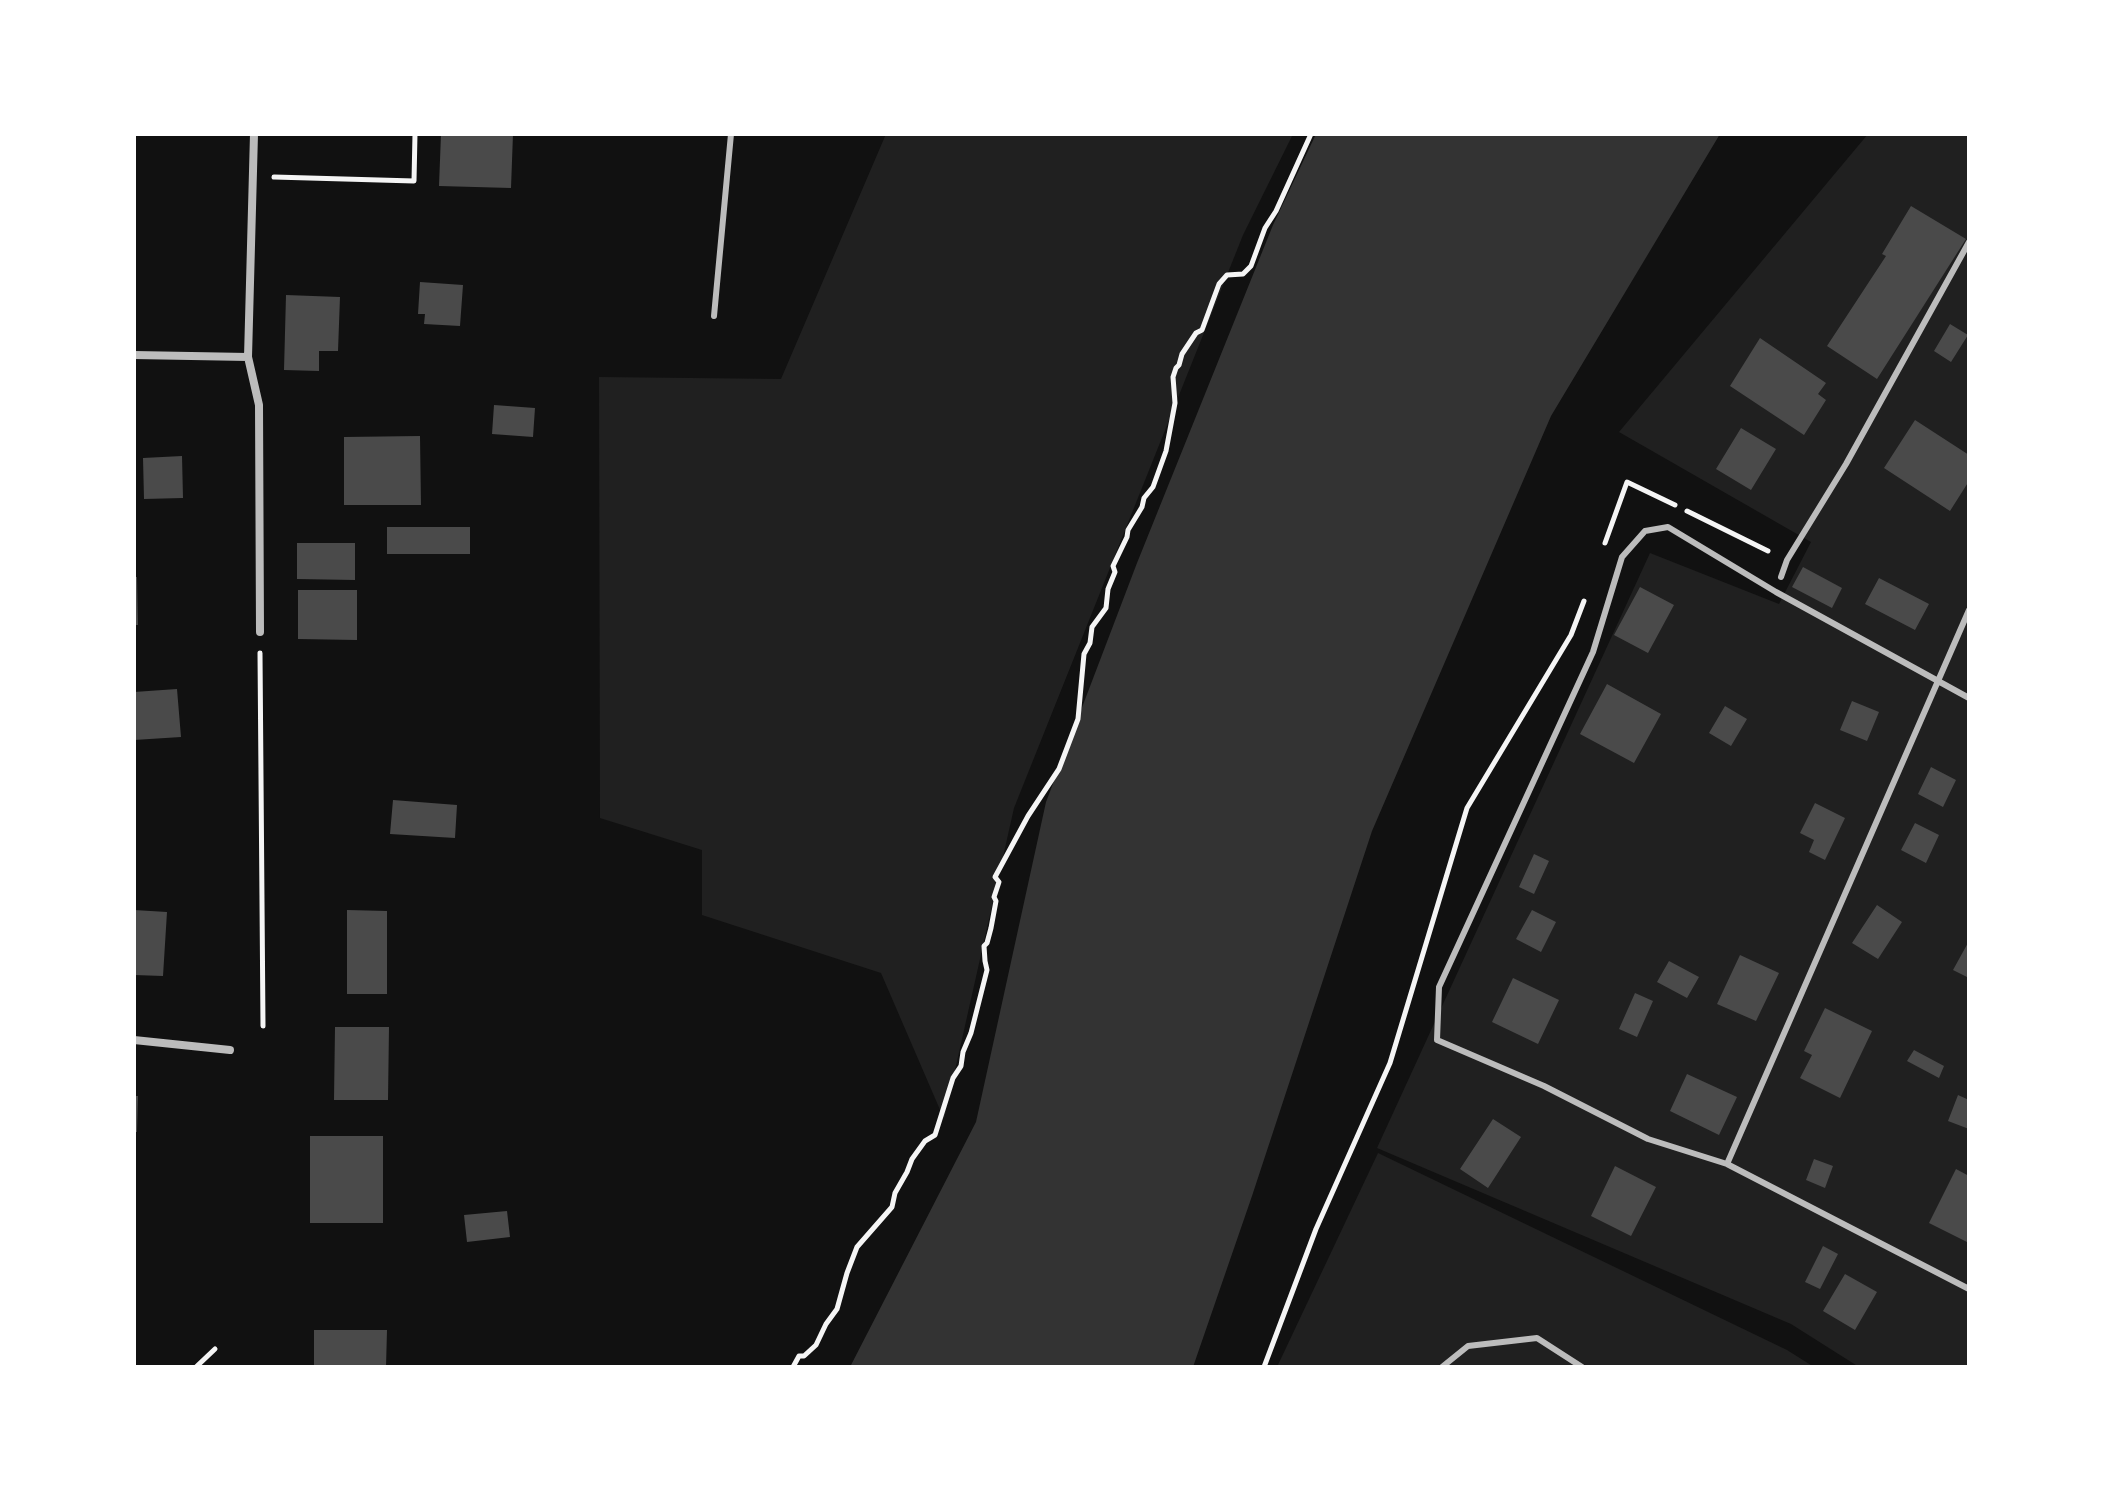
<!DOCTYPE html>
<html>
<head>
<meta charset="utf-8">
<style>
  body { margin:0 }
  #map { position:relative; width:2103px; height:1501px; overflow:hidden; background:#111; font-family:"DM Sans",sans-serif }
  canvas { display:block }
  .frame { position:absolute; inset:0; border:136px solid #fff; pointer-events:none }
</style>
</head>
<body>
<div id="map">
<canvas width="2103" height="1501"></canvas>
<div class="frame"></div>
</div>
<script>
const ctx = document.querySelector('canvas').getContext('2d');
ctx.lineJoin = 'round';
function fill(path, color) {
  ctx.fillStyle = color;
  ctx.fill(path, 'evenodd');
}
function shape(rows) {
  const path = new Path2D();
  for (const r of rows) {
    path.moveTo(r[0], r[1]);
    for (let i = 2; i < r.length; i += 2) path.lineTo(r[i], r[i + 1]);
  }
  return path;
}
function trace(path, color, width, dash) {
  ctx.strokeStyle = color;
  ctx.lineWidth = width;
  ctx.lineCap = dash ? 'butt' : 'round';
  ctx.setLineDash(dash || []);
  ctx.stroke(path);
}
fill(shape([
  [886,134,1293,134,1243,235,1014,808,944,1119,881,973,702,915,702,850,600,818,599,377,781,379],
  [1868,134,1969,134,1969,1367,1859,1367,1791,1324,1377,1148,1650,553,1779,604,1811,542,1619,432],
  [1378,1153,1787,1350,1814,1367,1277,1367]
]), '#202020');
fill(shape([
  [1316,134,1720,134,1551,416,1372,831,1252,1196,1193,1367,850,1367,976,1122,1046,802,1137,563,1273,225]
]), '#333');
fill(shape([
  [441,134,513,134,511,188,439,186],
  [1911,206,1966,239,1877,379,1827,346,1886,256,1882,254],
  [420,282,463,285,460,326,424,324,425,314,418,314],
  [286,295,340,297,338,351,319,351,319,371,284,370],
  [1950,324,1968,335,1951,362,1934,351],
  [1760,338,1826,383,1818,394,1826,400,1804,435,1730,386],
  [494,405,535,408,533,437,492,434],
  [1915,420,1969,455,1969,481,1950,511,1884,468],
  [1741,428,1776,449,1751,490,1716,469],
  [420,436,421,505,344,505,344,437],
  [182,456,183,498,144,499,143,458],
  [387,527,470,527,470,554,387,554],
  [297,543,355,543,355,580,297,579],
  [1803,567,1842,588,1832,608,1792,587],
  [134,577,137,577,138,625,134,625],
  [1879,578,1929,604,1915,630,1865,604],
  [1640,587,1674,605,1648,653,1614,635],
  [298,590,357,590,357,640,298,639],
  [1607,684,1661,714,1634,763,1580,734],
  [177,689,181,737,134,740,134,692],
  [1852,701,1879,712,1867,741,1840,730],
  [1725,706,1747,719,1731,746,1709,733],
  [1931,767,1956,780,1943,807,1918,794],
  [393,800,457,805,455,838,390,834],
  [1815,803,1845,818,1825,860,1809,852,1814,840,1800,833],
  [1915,823,1939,835,1926,863,1901,850],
  [1534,854,1549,861,1534,894,1519,887],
  [1877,905,1902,922,1878,959,1852,943],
  [134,910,167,912,163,976,134,975],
  [347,910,387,911,387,994,347,994],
  [1532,910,1556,922,1541,952,1516,939],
  [1969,941,1969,978,1953,970],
  [1740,955,1779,973,1756,1021,1717,1004],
  [1669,961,1699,977,1687,998,1657,982],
  [1513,978,1559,1000,1538,1044,1492,1022],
  [1635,993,1653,1001,1637,1037,1619,1029],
  [1825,1008,1872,1031,1840,1098,1800,1078,1812,1055,1804,1051],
  [335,1027,389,1027,388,1100,334,1100],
  [1914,1050,1944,1066,1939,1078,1907,1061],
  [1687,1074,1737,1097,1719,1135,1670,1111],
  [1958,1095,1969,1100,1969,1129,1948,1121],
  [134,1096,138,1096,137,1132,134,1132],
  [1493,1119,1521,1137,1488,1188,1460,1169],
  [310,1136,383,1136,383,1223,310,1223],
  [1814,1159,1833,1166,1825,1188,1806,1180],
  [1615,1166,1656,1187,1631,1236,1591,1216],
  [1956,1169,1969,1176,1969,1243,1929,1223],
  [507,1211,510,1237,467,1242,464,1215],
  [1823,1246,1838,1254,1820,1289,1805,1282],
  [1845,1274,1877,1292,1855,1330,1823,1311],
  [314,1330,387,1330,386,1367,314,1366]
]), '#4a4a4a');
trace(shape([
  [274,177,414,181,415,134],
  [1687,511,1768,551],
  [1605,543,1627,482,1675,505],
  [260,653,263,1026],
  [196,1367,215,1349],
  [793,1367,799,1356,804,1356,816,1345,826,1324,837,1309,847,1273,857,1247,892,1207,895,1193,907,1172,912,1159,925,1141,935,1135,953,1078,961,1066,963,1052,971,1033,987,970,985,961,984,946,987,943,991,928,996,901,994,897,999,882,995,877,1028,816,1059,769,1078,719,1084,654,1090,643,1092,627,1106,608,1108,589,1115,572,1113,566,1127,537,1128,530,1142,507,1144,498,1153,487,1166,451,1175,403,1173,377,1176,368,1179,365,1182,354,1196,333,1202,330,1219,284,1227,275,1243,274,1251,266,1265,228,1276,211,1311,134],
  [1264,1367,1316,1229,1390,1063,1467,808,1571,635,1584,601]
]), '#f5f5f5', 5);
trace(shape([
  [714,316,731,134],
  [1781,577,1787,560,1846,464,1969,242],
  [1969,698,1776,592,1668,527,1645,531,1622,557,1593,652,1439,987,1437,1040,1544,1086,1648,1139,1727,1164,1969,1289],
  [1727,1164,1969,610],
  [1442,1367,1468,1346,1537,1338,1582,1367]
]), '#bcbcbc', 6);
trace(shape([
  [254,134,248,357,259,405,260,632],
  [134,355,248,357],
  [134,1040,230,1050]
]), '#bcbcbc', 8);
</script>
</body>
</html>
